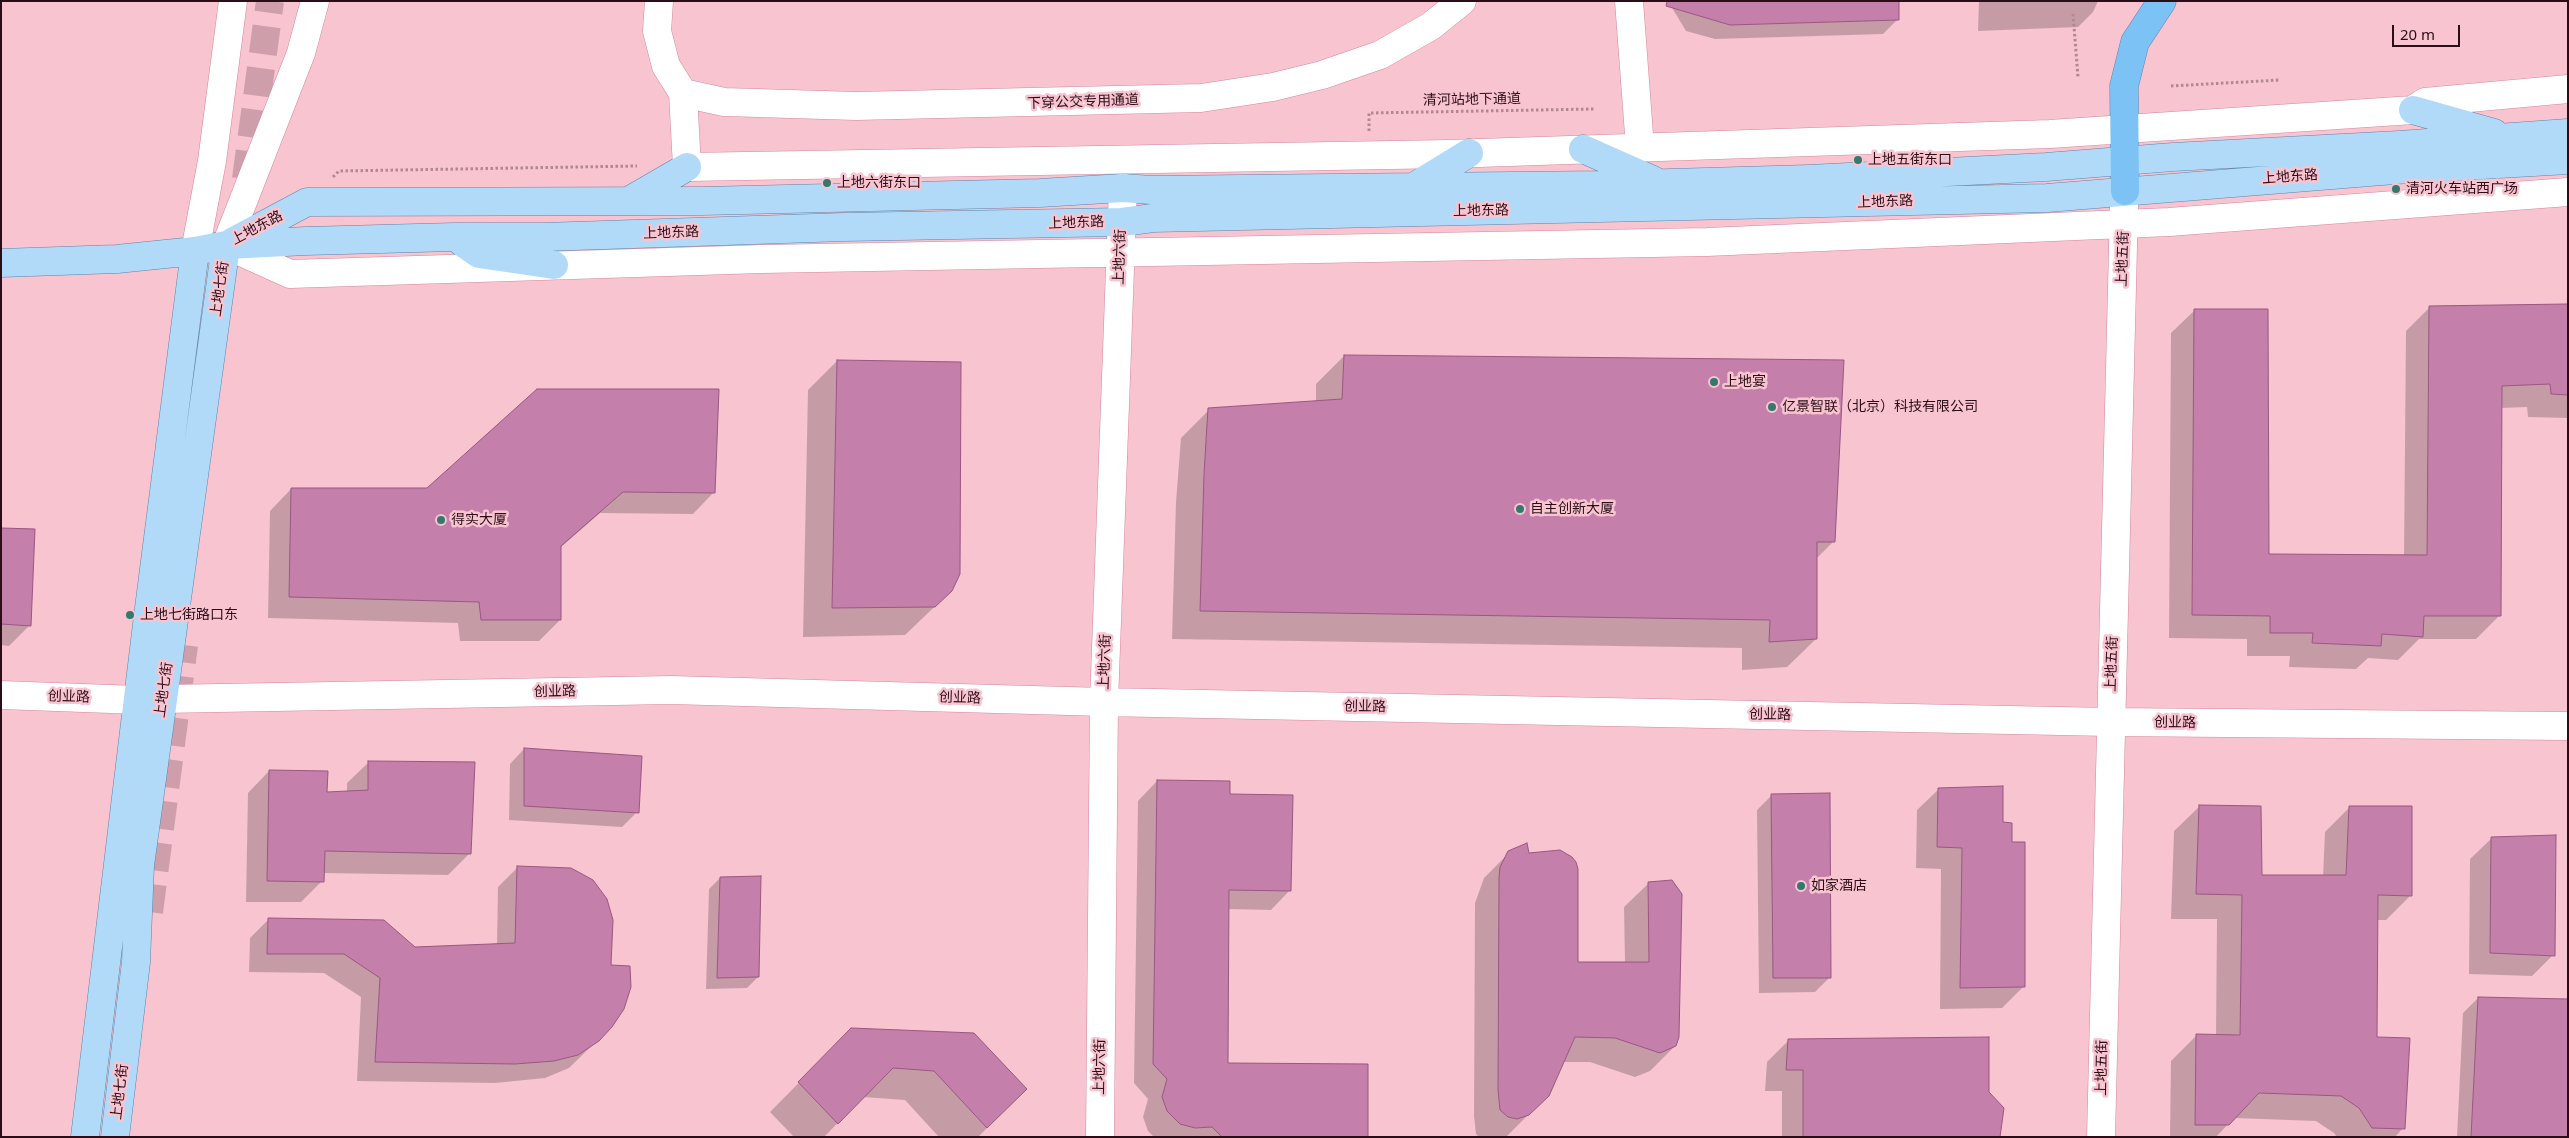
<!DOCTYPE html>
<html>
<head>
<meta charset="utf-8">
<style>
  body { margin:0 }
  #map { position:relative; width:2569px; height:1138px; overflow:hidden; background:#f7c4d0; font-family:"Noto Sans",sans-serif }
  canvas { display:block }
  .frame { position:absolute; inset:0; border:2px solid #2b0d17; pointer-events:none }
  .scale { position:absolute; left:2392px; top:25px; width:68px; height:22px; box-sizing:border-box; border:2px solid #2b0d17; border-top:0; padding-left:6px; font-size:15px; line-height:18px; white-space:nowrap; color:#2b0d17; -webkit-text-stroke:4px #f7c4d0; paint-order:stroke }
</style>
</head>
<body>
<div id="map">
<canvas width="2569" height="1138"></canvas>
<div class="frame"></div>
<div class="scale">20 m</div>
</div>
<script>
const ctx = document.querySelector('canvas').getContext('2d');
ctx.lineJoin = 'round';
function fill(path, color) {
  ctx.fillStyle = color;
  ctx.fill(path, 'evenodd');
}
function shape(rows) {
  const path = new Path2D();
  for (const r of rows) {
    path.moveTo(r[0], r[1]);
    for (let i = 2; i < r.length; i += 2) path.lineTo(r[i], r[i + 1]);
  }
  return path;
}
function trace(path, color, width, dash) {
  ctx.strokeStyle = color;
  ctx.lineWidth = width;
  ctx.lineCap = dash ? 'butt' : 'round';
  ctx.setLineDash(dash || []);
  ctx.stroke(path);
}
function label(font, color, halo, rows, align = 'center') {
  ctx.font = font + ' "Noto Sans","Noto Sans SC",sans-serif';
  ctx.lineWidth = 5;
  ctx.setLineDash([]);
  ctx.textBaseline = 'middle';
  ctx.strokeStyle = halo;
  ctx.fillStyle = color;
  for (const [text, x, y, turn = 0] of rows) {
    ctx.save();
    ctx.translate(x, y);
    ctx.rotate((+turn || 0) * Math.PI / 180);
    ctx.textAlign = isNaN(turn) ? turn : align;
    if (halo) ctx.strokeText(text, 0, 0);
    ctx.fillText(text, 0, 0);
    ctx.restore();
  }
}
fill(shape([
  [1979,1,2098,1,2093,12,2078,27,1978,31],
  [1671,6,1897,20,1883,34,1715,39,1686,31],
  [2568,305,2568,418,2528,417,2527,407,2500,408,2499,616,2476,639,2419,639,2398,660,2368,658,2356,669,2289,667,2290,656,2247,656,2247,639,2169,638,2171,333,2195,310,2267,556,2404,556,2406,331,2430,307],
  [1344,356,1834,541,1816,559,1816,639,1787,667,1742,670,1742,648,1172,639,1176,502,1181,438,1209,410,1316,402,1316,384],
  [837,361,951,591,905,635,803,637,808,390],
  [291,489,714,492,693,514,600,513,560,548,560,620,539,641,460,641,458,623,268,618,270,511],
  [1,529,30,625,9,646,1,645],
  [524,749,637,812,622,827,509,820,510,764],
  [369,762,470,853,448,875,323,873,322,881,301,902,246,902,248,793,269,771,326,793,347,793,347,783],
  [1157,781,1229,795,1290,890,1271,910,1228,909,1227,1064,1367,1137,1154,1137,1148,1131,1143,1117,1148,1099,1134,1083,1138,801],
  [1939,789,2002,824,2010,843,2024,986,2002,1008,1940,1009,1941,869,1916,868,1917,810],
  [1772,795,1830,977,1815,992,1759,993,1757,810],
  [2200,806,2261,877,2323,877,2325,832,2350,807,2411,895,2386,920,2377,920,2376,1038,2403,1128,2395,1137,2337,1137,2334,1133,2316,1121,2234,1118,2216,1137,2170,1137,2171,1061,2196,1036,2216,1036,2217,919,2171,919,2174,831],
  [2492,838,2553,955,2532,976,2469,974,2470,859],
  [1509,853,1528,855,1577,963,1625,963,1624,907,1649,883,1675,1046,1650,1071,1635,1077,1590,1062,1563,1062,1548,1095,1506,1137,1479,1137,1476,1134,1474,1116,1475,903,1484,878],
  [518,867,610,966,629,967,631,976,623,1009,611,1027,569,1068,545,1078,495,1083,357,1081,361,997,324,973,249,972,250,938,269,919,415,948,497,945,498,887],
  [720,878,758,977,747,988,706,989,709,889],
  [2478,998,2568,1137,2457,1137,2463,1013],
  [852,1029,1026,1089,978,1137,939,1137,905,1100,863,1097,824,1137,794,1137,770,1112],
  [1789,1040,1988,1092,1996,1137,1782,1137,1782,1091,1765,1091,1767,1062]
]), '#0003');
const building = shape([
  [1667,1,1899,1,1899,20,1730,25,1666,6,1667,1],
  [2568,304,2568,395,2551,394,2550,384,2502,386,2501,616,2424,616,2423,637,2382,634,2381,646,2312,643,2313,633,2270,633,2270,616,2192,615,2194,309,2268,309,2269,554,2427,555,2429,306,2568,304],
  [1344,355,1844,360,1835,542,1817,542,1817,639,1769,642,1770,620,1200,611,1204,474,1208,408,1342,399,1344,355],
  [837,360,961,362,960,574,952,591,935,607,832,608,837,360],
  [537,389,719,389,715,493,623,492,561,546,561,620,481,620,479,602,289,597,291,488,427,488,537,389],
  [1,528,35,529,31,626,1,624,1,528],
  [524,748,642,756,639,813,524,806,524,748],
  [368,761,475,762,471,854,325,851,324,882,267,881,269,770,328,771,327,792,368,790,368,761],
  [1157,780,1230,781,1230,794,1293,795,1291,891,1229,890,1228,1063,1368,1064,1368,1137,1222,1137,1212,1127,1195,1128,1180,1124,1167,1111,1162,1097,1167,1079,1153,1064,1157,780],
  [2003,786,2003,822,2012,823,2012,842,2025,842,2025,987,1960,988,1962,848,1937,847,1938,788,2003,786],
  [1830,793,1831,978,1773,978,1771,794,1830,793],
  [2199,805,2261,806,2262,875,2346,875,2349,806,2412,806,2412,896,2378,895,2377,1037,2410,1038,2405,1129,2372,1128,2359,1108,2341,1096,2259,1093,2229,1125,2195,1125,2196,1034,2240,1035,2242,895,2196,894,2199,805],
  [2556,835,2555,956,2490,953,2491,837,2556,835],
  [1527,843,1529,853,1560,850,1572,857,1576,862,1578,869,1578,962,1649,962,1648,882,1672,880,1682,894,1679,1037,1676,1046,1660,1053,1615,1038,1575,1037,1549,1096,1529,1115,1517,1119,1508,1117,1500,1110,1498,1090,1499,878,1500,867,1508,851,1527,843],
  [517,866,571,868,593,880,607,899,613,920,611,965,630,966,631,987,624,1009,612,1027,599,1041,578,1055,554,1061,515,1064,375,1062,380,978,344,954,267,954,268,918,384,920,415,947,515,943,517,866],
  [761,876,759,977,717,978,720,877,761,876],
  [2478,997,2568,999,2568,1137,2471,1137,2478,997],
  [851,1028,974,1033,1027,1089,987,1128,934,1071,893,1068,838,1124,798,1082,851,1028],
  [1989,1037,1989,1092,2004,1108,2000,1137,1803,1137,1803,1070,1786,1070,1788,1039,1989,1037]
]);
fill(building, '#c47faa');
trace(building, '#985781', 1);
trace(shape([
  [246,179,270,1],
  [149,912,184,645]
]), '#ce9fab', 28, [28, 14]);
const minor = shape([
  [315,1,301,53,226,245,290,274,762,259,1707,242,2169,222,2568,192],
  [659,1,657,31,666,66,683,93,687,167,1449,154,2050,134,2413,110,2425,102,2568,89],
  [1629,1,1640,148],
  [683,93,724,102,856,106,1201,98,1273,87,1322,75,1380,55,1431,26,1462,1],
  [195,251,212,161,233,1],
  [1,695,138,700],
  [162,699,671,690,1104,702,2110,722,2568,726],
  [1100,1137,1104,702,1123,188],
  [2101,1137,2124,206]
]);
const major = shape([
  [2413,110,2494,133],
  [1583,149,1653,180],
  [1415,186,1469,153],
  [630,200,687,167],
  [232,242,307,202,702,201,1040,193,1123,188,1151,190,1602,185,1809,179,2046,167,2173,157,2399,145,2568,133],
  [463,243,479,254,554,265],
  [1,263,117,259,195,251,226,245,306,241,454,237,544,237,844,227,1122,222,1153,218,2047,198,2394,170,2568,160],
  [85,1137,148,616,195,251],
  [115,1137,136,962,140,865,226,245]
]);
const highway = shape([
  [2125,191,2124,86,2135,42,2162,1]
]);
trace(minor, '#d6869c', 29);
trace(major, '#6083a7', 29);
trace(highway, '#6083a7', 29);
trace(shape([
  [2073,14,2078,77],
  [2171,86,2280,80],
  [1369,131,1369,113,1594,109],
  [333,177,339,171,637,166]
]), '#b38792', 3, [2.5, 2.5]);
trace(minor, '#fff', 28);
trace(major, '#b1daf9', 28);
trace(highway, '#7dc2f5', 28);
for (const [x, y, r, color] of [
  [1858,160,5,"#33796e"],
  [827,183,5,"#33796e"],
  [2396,189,5,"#33796e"],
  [1714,382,5,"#33796e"],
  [1772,407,5,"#33796e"],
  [1520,509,5,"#33796e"],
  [441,520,5,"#33796e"],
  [130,615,5,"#33796e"],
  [1801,886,5,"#33796e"]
]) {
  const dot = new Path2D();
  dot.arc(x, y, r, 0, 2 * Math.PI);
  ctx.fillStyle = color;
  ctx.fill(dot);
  trace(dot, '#f7c4d0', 2);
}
label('14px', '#2b0d17', '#f7c4d0', [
  ["清河站地下通道",1472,100,-1],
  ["下穿公交专用通道",1083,102,-2],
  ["上地东路",2290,177,-4],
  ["上地东路",1885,202,-2],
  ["上地东路",1481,211,-1],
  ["上地东路",1076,223,-2],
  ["上地东路",257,228,-28],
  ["上地东路",671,233,-2],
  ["上地六街",1120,257,-88],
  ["上地五街",2123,259,-88],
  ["上地七街",220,289,-82],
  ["上地六街",1105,662,-88],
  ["上地五街",2112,664,-88],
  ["上地七街",164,690,-82],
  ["创业路",555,692,-1],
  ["创业路",69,697,2],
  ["创业路",960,698,2],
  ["创业路",1365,707,1],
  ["创业路",1770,715,1],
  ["创业路",2175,723,1],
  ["上地六街",1100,1067,-89],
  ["上地五街",2102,1068,-89],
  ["上地七街",120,1092,-83]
]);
label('14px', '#2b0d17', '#f7c4d0', [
  ["上地五街东口",1868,160],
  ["上地六街东口",837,183],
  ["清河火车站西广场",2406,189],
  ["上地宴",1724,382],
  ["亿景智联（北京）科技有限公司",1782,407],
  ["自主创新大厦",1530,509],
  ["得实大厦",451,520],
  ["上地七街路口东",140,615],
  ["如家酒店",1811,886]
], 'left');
</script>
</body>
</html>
